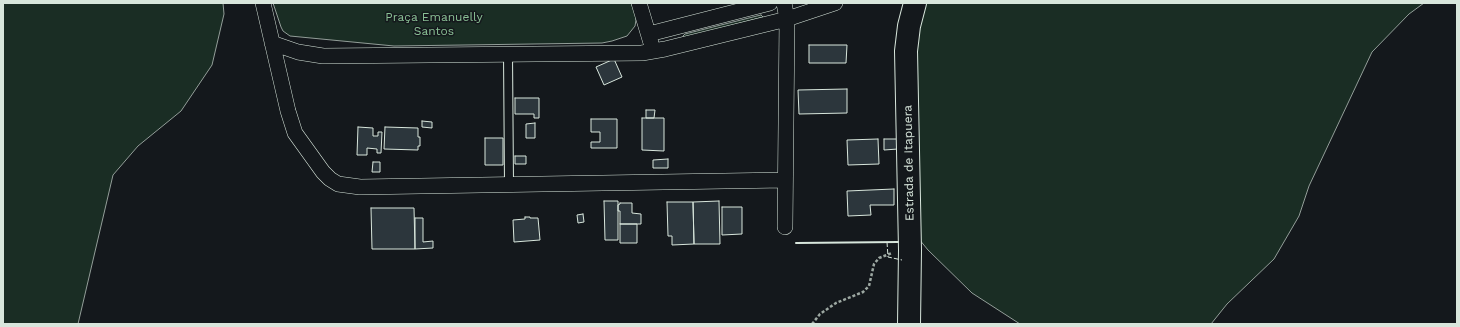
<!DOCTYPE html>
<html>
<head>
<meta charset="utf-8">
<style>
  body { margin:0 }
  #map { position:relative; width:1460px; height:327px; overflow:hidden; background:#14181c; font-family:"Work Sans",sans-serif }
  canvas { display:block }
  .frame { position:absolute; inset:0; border:4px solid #d8e6dc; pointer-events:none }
</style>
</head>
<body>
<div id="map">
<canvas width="1460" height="327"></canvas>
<div class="frame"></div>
</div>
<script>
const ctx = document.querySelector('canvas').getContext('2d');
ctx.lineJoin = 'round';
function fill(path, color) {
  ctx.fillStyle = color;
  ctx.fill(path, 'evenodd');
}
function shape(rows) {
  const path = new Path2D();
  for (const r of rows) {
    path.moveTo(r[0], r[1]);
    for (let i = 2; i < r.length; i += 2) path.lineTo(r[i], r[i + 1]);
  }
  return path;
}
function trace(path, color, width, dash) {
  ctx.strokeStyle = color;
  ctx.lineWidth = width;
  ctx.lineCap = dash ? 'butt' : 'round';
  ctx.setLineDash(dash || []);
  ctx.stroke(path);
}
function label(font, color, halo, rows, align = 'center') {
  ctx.font = font + ' "Work Sans",sans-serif';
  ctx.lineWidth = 3;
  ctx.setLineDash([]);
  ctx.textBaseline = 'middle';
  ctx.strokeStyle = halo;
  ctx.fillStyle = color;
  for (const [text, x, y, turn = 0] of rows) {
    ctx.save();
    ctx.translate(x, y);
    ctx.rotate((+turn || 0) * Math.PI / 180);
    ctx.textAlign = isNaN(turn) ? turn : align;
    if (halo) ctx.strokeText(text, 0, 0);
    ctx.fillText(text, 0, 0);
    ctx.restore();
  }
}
const green = shape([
  [3,3,223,3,224,14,212,65,181,111,138,146,113,175,78,324,3,324,3,3],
  [273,3,631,3,636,14,636,20,635,26,627,36,612,41,602,43,394,46,290,36,283,31,281,27,273,3],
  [923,3,1424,3,1409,14,1372,52,1309,186,1299,216,1274,259,1227,304,1211,324,1020,324,972,293,928,250,914,233,915,42,923,3],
  [761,15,763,17,684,38,683,36,685,34,761,15]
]);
fill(green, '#1a2d24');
trace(green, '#939e99', 1);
const building = shape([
  [809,45,847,45,846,63,809,63,809,45],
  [614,59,622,77,604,85,596,67,614,59],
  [847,89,847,113,799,114,798,90,847,89],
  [515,98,539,98,539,118,534,118,534,114,515,114,515,98],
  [646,110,655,110,654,118,646,118,646,110],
  [642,118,664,118,664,151,642,150,642,118],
  [591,119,617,119,617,148,591,148,591,142,600,142,600,132,591,132,591,119],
  [422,121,432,122,432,128,422,127,422,121],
  [535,123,535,138,526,138,526,124,535,123],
  [358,127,373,128,373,136,378,136,378,132,382,132,381,153,377,153,377,149,367,148,367,155,357,155,358,127],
  [385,127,418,128,418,137,420,137,420,146,418,146,418,150,384,149,385,127],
  [485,138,503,138,503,165,485,165,485,138],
  [878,139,879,164,848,165,847,140,878,139],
  [884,139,898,139,898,149,884,150,884,139],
  [515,156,526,156,526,164,515,164,515,156],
  [668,159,668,168,653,168,653,160,668,159],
  [373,162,380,162,380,172,372,172,373,162],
  [894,189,894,205,870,205,871,215,848,216,847,191,894,189],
  [604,201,618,201,618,240,605,240,604,201],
  [719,201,720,244,694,244,693,202,719,201],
  [667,202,693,202,694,244,672,245,672,236,668,236,667,202],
  [620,203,632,203,632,213,641,214,641,224,620,224,620,211,618,211,618,205,620,204,620,203],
  [722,207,742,207,742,234,722,235,722,207],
  [371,208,414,208,415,249,372,249,371,208],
  [583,214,584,222,578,223,577,215,583,214],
  [525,217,530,217,530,218,538,218,540,240,514,242,513,220,525,219,525,217],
  [415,218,423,218,423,242,433,241,433,248,415,249,415,218],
  [620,224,637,224,637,243,620,243,620,224]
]);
fill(building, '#2c363c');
trace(building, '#d8e6dc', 1);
const lane = shape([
  [508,54,509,184]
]);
const street = shape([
  [263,3,288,111,295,133,323,172,330,179,338,184,360,187,785,180],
  [639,3,651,43],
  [784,3,787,19,785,227],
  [649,34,770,3],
  [272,43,298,52,323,56,642,53,665,49,787,19,835,3]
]);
const secondary = shape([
  [909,324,910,250,906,51,909,26,915,3]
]);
trace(lane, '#d8e6dc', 10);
trace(street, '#d8e6dc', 16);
trace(secondary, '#d8e6dc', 24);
trace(shape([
  [812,324,820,314,836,303,863,292,869,286,874,264,879,258,892,253]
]), '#9da8a2', 2.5, [3, 2]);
trace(lane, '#14181c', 8);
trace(street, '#14181c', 15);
trace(secondary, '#14181c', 22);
trace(shape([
  [887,242,888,257,902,260]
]), '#d8e6dc', 1, [5, 2]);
trace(shape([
  [796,243,898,242]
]), '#d8e6dc', 2);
label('12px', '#8ac095', '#14181c', [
  ["Praça Emanuelly",434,17],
  ["Santos",434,31]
]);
label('12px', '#d8e6dc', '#14181c', [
  ["Estrada de Itapuera",909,163,-91]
]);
</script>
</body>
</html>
